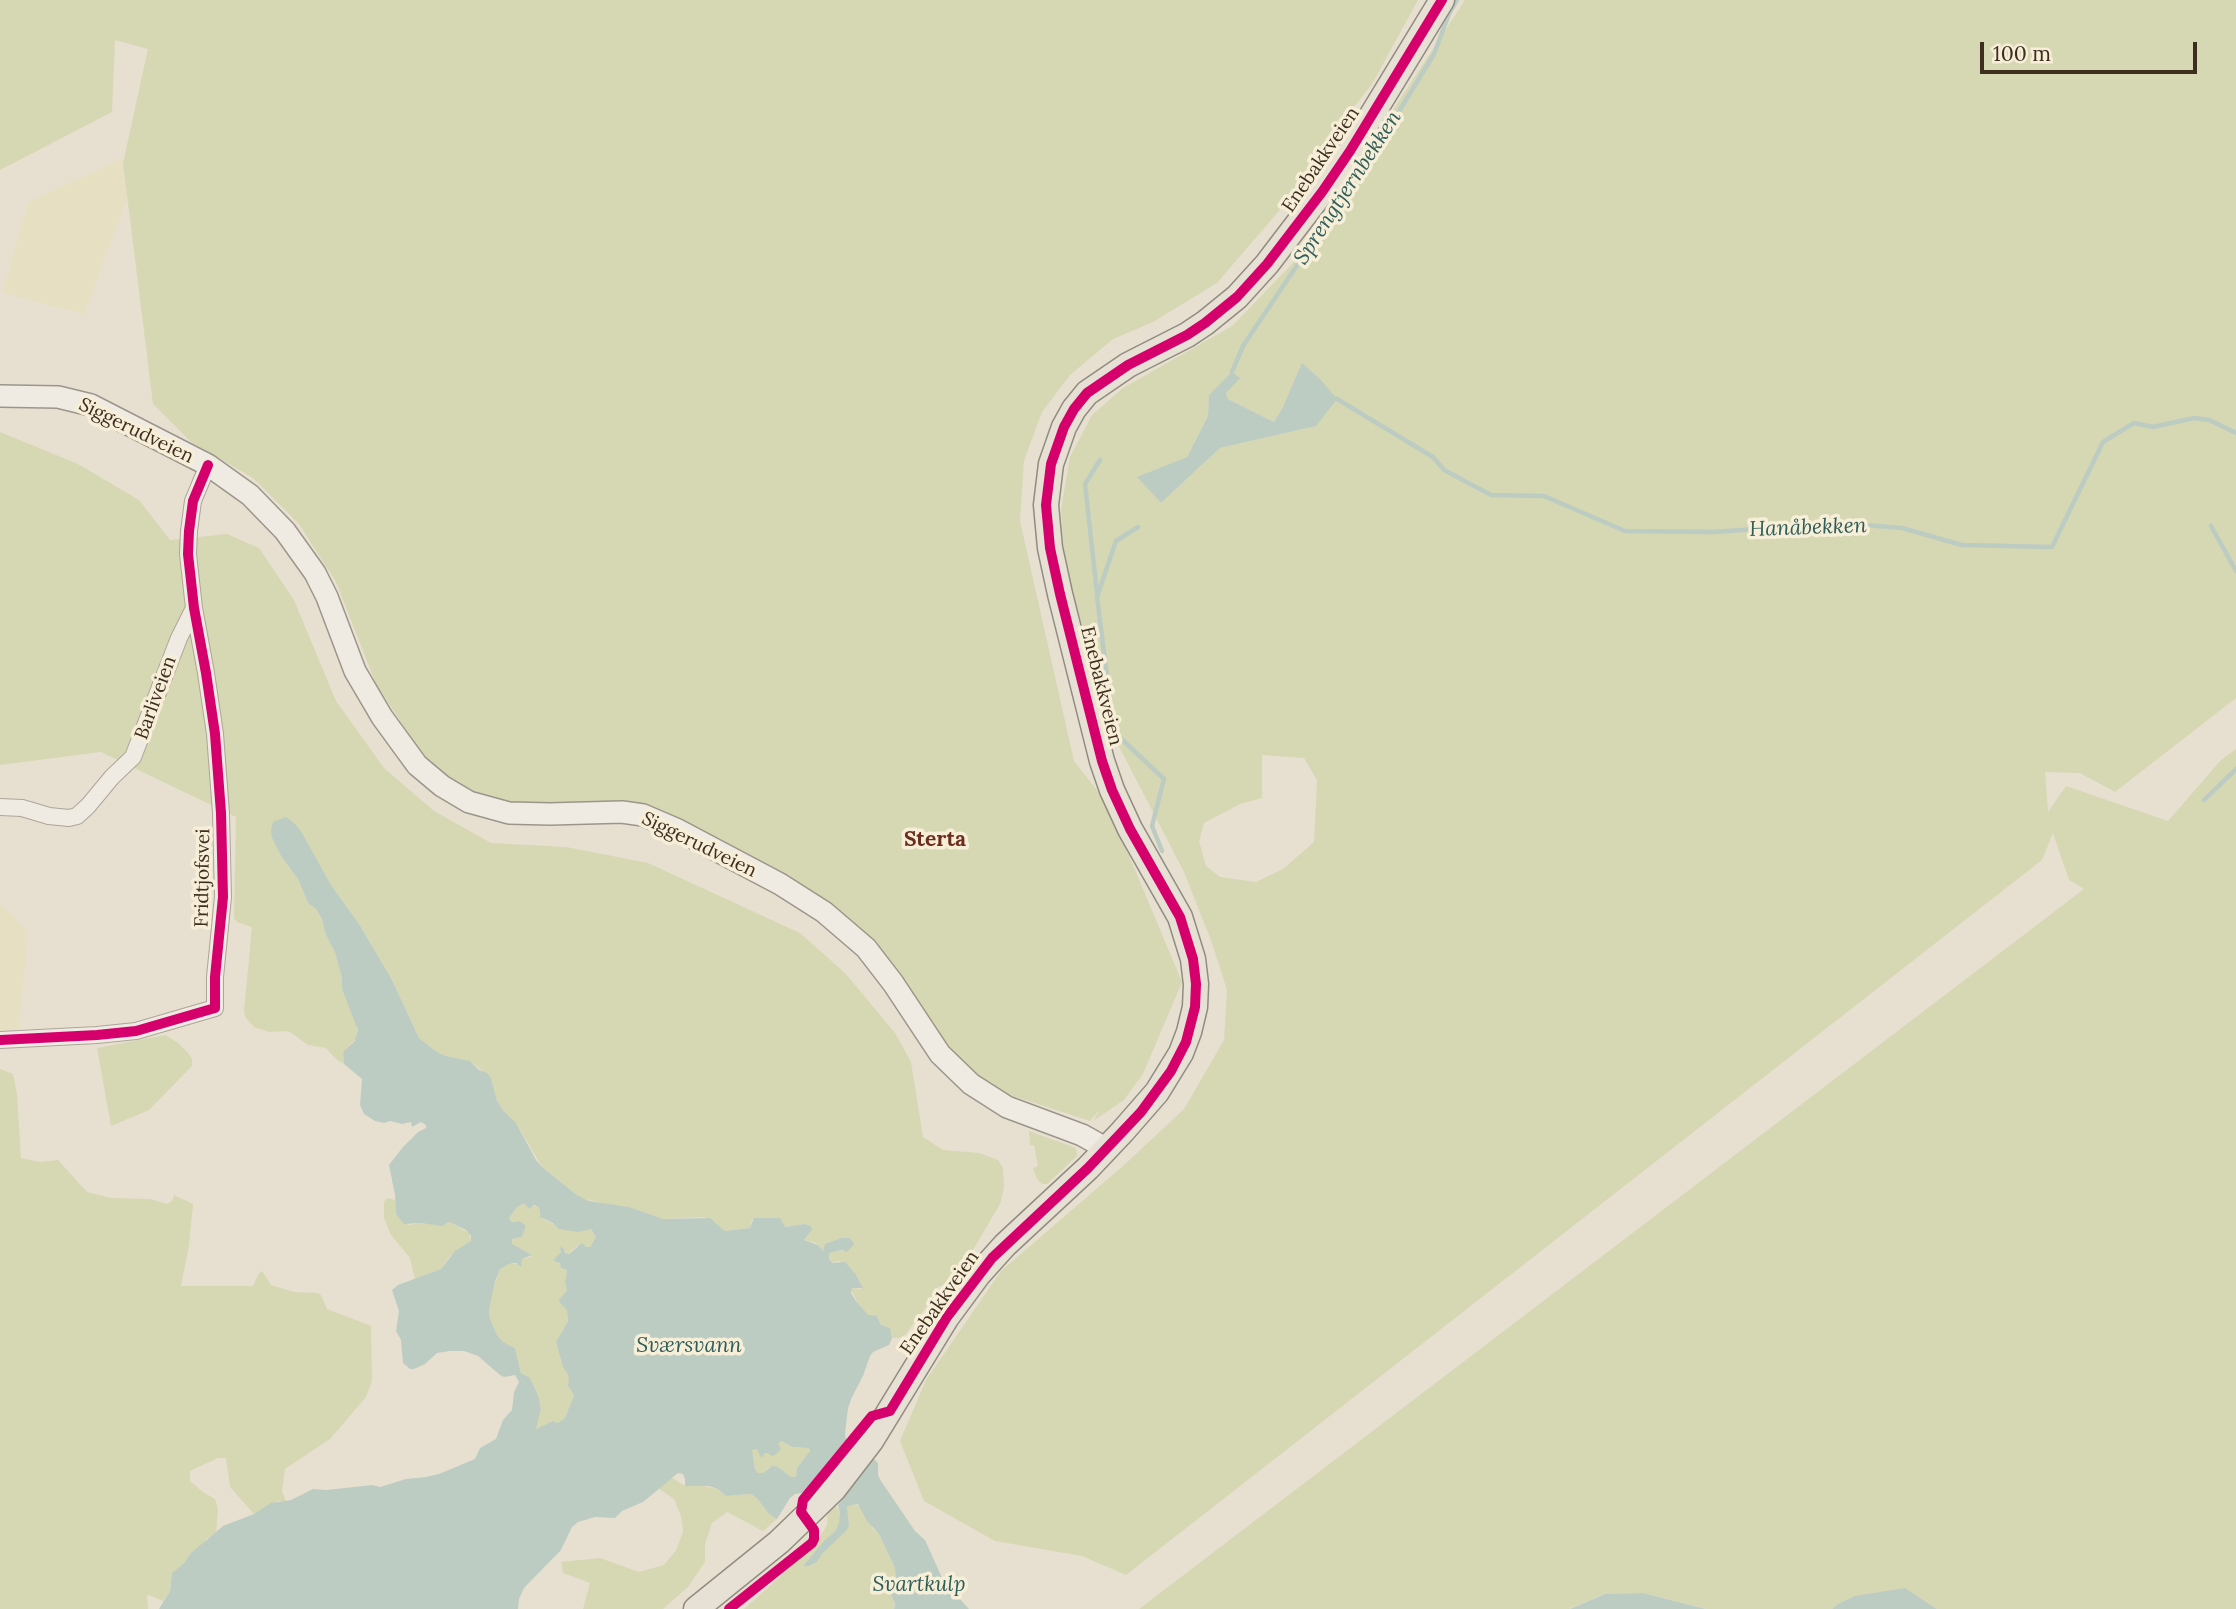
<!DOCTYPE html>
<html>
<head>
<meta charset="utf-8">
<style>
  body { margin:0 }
  #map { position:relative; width:2236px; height:1609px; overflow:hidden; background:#e7e0d1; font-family:Lora,serif }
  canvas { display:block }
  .scale { position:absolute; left:1980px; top:42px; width:217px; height:32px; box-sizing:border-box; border:4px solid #3d2e20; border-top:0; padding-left:9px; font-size:21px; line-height:24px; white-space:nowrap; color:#3d2e20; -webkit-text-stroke:5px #f7eed8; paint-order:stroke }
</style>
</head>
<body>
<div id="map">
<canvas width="2236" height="1609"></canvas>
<div class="scale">100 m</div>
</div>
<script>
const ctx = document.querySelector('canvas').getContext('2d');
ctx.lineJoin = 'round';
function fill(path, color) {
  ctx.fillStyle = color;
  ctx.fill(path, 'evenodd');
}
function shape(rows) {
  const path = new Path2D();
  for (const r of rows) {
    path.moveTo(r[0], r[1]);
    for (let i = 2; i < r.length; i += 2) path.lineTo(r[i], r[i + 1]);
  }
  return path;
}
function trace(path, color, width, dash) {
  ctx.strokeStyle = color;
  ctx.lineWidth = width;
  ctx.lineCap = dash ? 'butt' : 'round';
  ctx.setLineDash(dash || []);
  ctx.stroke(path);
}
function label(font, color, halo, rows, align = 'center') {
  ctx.font = font + ' Lora,serif';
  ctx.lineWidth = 7;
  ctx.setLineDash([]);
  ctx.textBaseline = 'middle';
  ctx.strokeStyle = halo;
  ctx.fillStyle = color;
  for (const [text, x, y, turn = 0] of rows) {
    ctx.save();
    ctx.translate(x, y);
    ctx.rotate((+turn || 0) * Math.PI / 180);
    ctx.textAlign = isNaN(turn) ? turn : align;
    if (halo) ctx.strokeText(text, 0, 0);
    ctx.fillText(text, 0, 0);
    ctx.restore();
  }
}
fill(shape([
  [120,159,140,165,84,314,2,293,28,202],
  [0,903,28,931,19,1029,0,1031]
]), '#e6dfc2');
fill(shape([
  [0,0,1418,0,1372,84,1328,140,1303,183,1217,283,1153,322,1113,339,1070,375,1042,412,1024,461,1020,521,1074,761,1107,803,1182,982,1143,1074,1124,1100,1093,1121,1100,1109,1090,1121,995,1090,943,1046,903,979,851,921,719,838,645,807,523,806,493,802,458,786,422,754,376,684,336,582,299,524,253,478,191,442,153,404,123,163,148,49,115,40,112,112,0,170],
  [1465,0,2236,0,2236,698,2115,792,2080,773,2045,772,2048,812,2066,786,2168,821,2221,760,2236,749,2236,1609,1937,1609,1905,1588,1838,1604,1832,1609,1707,1609,1643,1593,1604,1594,1569,1609,1139,1609,2084,889,2069,880,2053,833,2042,860,1126,1575,1082,1556,995,1541,924,1501,900,1441,926,1380,1001,1271,1123,1166,1184,1109,1224,1040,1227,990,1212,943,1184,872,1113,735,1065,567,1061,509,1070,457,1092,415,1123,388,1232,326,1292,264],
  [1226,393,1228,399,1274,422,1283,407,1316,426,1220,448,1161,503,1138,477,1187,457,1208,416,1209,395],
  [1262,755,1304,758,1317,780,1314,842,1283,869,1256,882,1220,877,1206,866,1199,841,1204,823,1240,804,1262,798],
  [0,432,78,464,139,500,170,540,227,534,259,548,294,600,336,701,384,768,434,811,491,843,566,847,648,863,800,933,846,974,895,1033,911,1062,923,1137,943,1150,979,1153,998,1160,1003,1168,1004,1188,1000,1204,970,1255,948,1283,938,1287,933,1298,905,1335,899,1338,892,1338,891,1332,881,1325,878,1317,868,1316,862,1311,851,1290,852,1288,861,1289,861,1283,857,1276,839,1261,831,1263,829,1259,829,1253,834,1250,844,1251,842,1238,830,1242,823,1251,816,1243,804,1240,812,1230,804,1224,785,1227,752,1220,750,1228,725,1231,715,1222,704,1217,662,1219,629,1207,606,1204,581,1198,542,1167,516,1123,503,1110,497,1101,491,1078,470,1061,446,1056,437,1052,419,1038,391,978,359,924,331,885,301,833,272,838,281,856,298,879,308,903,316,909,322,919,325,933,335,952,342,978,342,989,356,1021,358,1037,343,1052,344,1064,337,1060,326,1048,308,1045,290,1032,285,1031,269,1032,254,1027,246,1018,244,1011,252,927,237,922,234,918,236,817,101,752,0,765],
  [165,1035,177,1042,188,1053,192,1059,192,1066,149,1110,111,1126,97,1048],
  [0,1069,13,1074,17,1094,21,1158,40,1162,58,1160,87,1192,111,1198,151,1199,167,1204,172,1201,174,1195,193,1204,189,1245,181,1286,253,1286,259,1273,262,1271,271,1285,294,1292,318,1293,321,1295,327,1309,371,1326,372,1381,366,1397,330,1439,285,1469,282,1491,286,1501,278,1501,254,1514,230,1487,226,1458,218,1458,190,1471,190,1481,203,1492,215,1499,218,1510,216,1534,207,1538,201,1547,190,1554,185,1562,172,1573,170,1591,163,1601,149,1595,147,1596,148,1609,0,1609],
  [1029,1131,1076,1148,1077,1156,1047,1184,1042,1184,1037,1179,1033,1168,1038,1166,1034,1145,1030,1145],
  [387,1198,395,1200,396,1214,408,1225,421,1223,444,1225,449,1222,469,1233,471,1241,449,1257,441,1269,415,1279,410,1258,391,1235,384,1218,384,1202],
  [523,1204,539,1207,539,1214,543,1219,563,1229,574,1231,591,1229,596,1237,590,1247,577,1246,568,1254,564,1252,563,1248,561,1251,557,1261,567,1270,565,1283,567,1291,560,1303,567,1309,568,1321,556,1342,563,1367,570,1376,568,1386,574,1395,565,1418,558,1423,553,1421,550,1424,535,1429,541,1409,538,1395,530,1378,521,1373,515,1348,503,1342,497,1335,490,1319,489,1309,490,1299,500,1269,507,1264,522,1264,522,1259,531,1257,531,1254,512,1245,512,1239,522,1237,526,1226,520,1221,512,1222,509,1218,517,1207],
  [782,1441,792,1447,809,1448,810,1451,797,1468,796,1477,791,1477,778,1467,768,1468,763,1473,758,1473,755,1469,751,1450,757,1449,764,1454,768,1453],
  [672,1478,685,1486,698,1485,718,1489,726,1496,751,1494,757,1497,769,1514,777,1519,763,1531,727,1512,712,1523,705,1544,705,1562,688,1587,663,1609,583,1609,590,1583,563,1573,561,1562,600,1558,639,1572,664,1565,676,1550,683,1532,681,1516,674,1499,658,1488],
  [849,1504,861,1506,873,1529,879,1534,895,1568,894,1609,744,1609,815,1545,827,1525,828,1511,830,1507,837,1507,840,1514,840,1523,836,1530,823,1542,803,1566,809,1566,817,1562,822,1554,849,1526,847,1506]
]), '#d6d7b3');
fill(shape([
  [1302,363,1321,380,1337,399,1316,426,1220,448,1161,503,1137,477,1187,457,1208,416,1209,395,1232,372,1240,378,1226,393,1228,399,1274,422,1283,407],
  [286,817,294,823,302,833,331,885,359,924,391,978,419,1038,437,1052,446,1056,470,1061,479,1070,487,1073,491,1078,497,1101,503,1110,516,1123,536,1160,542,1167,577,1195,589,1201,629,1207,663,1219,710,1218,725,1231,750,1228,754,1218,780,1218,785,1227,804,1224,811,1226,812,1230,804,1240,818,1245,823,1251,825,1244,841,1238,849,1238,853,1242,854,1244,847,1252,842,1250,829,1253,829,1259,832,1263,845,1262,857,1276,863,1288,852,1288,851,1293,856,1301,868,1315,877,1316,881,1325,890,1328,892,1338,889,1345,873,1352,870,1356,863,1376,852,1397,848,1408,845,1434,849,1454,874,1459,878,1463,878,1475,881,1481,915,1531,925,1540,944,1582,969,1609,894,1609,895,1604,891,1594,896,1584,895,1568,879,1534,867,1521,858,1504,847,1506,849,1526,846,1531,822,1554,817,1562,809,1566,803,1566,823,1542,836,1530,839,1523,840,1514,838,1505,854,1483,810,1497,802,1493,795,1494,790,1498,777,1519,769,1514,757,1498,751,1494,726,1496,718,1489,709,1486,685,1486,685,1479,683,1474,678,1473,643,1502,622,1511,615,1518,595,1517,578,1522,572,1527,561,1550,524,1588,519,1599,518,1609,159,1609,170,1591,172,1573,185,1562,190,1554,223,1526,254,1514,271,1503,291,1500,313,1489,326,1490,372,1485,380,1487,406,1479,426,1477,439,1474,475,1459,480,1448,496,1439,503,1420,512,1410,514,1392,519,1382,515,1375,504,1377,500,1375,478,1356,464,1351,450,1351,437,1353,425,1364,414,1369,410,1369,403,1363,401,1340,396,1331,399,1311,392,1290,398,1285,441,1269,455,1251,471,1241,471,1236,466,1230,449,1222,442,1226,421,1223,404,1224,396,1214,395,1195,389,1165,403,1147,418,1132,426,1128,426,1125,421,1122,412,1127,411,1122,402,1124,390,1121,384,1123,375,1121,364,1114,360,1105,362,1079,344,1064,343,1052,355,1041,358,1030,342,989,342,978,335,952,325,933,322,919,316,909,308,903,298,879,281,856,272,838,271,831,273,822],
  [523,1204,525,1204,529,1209,534,1205,539,1207,540,1217,553,1223,559,1229,578,1232,591,1229,596,1237,590,1247,586,1247,582,1243,569,1254,565,1253,563,1248,560,1247,561,1252,555,1258,554,1261,560,1263,561,1268,567,1270,565,1283,567,1291,559,1300,560,1303,567,1310,568,1321,556,1342,563,1367,569,1376,568,1386,574,1395,565,1418,558,1423,553,1421,536,1429,541,1409,538,1395,530,1378,521,1373,515,1348,503,1342,497,1335,490,1319,489,1309,495,1282,500,1269,509,1264,516,1263,521,1267,522,1259,532,1255,512,1244,512,1239,522,1237,526,1226,520,1221,512,1222,509,1218,517,1207],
  [782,1441,792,1447,809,1448,810,1451,797,1468,796,1477,791,1477,778,1467,772,1466,763,1473,758,1473,755,1469,752,1450,757,1449,760,1456,763,1457,764,1454,768,1453,772,1456,775,1455,781,1449,778,1444],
  [1905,1588,1937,1609,1832,1609,1838,1604,1855,1596],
  [1643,1593,1706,1609,1570,1609,1605,1594]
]), '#bcccc2');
trace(shape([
  [1232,372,1243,346,1387,131,1434,54,1449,14,1457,0],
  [1337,399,1433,457,1444,470,1491,495,1544,496,1625,531,1714,532,1840,523,1902,528,1962,545,2052,547,2103,442,2134,423,2153,427,2194,418,2209,420,2236,433],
  [2211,526,2236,571],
  [1138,527,1116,541,1097,597,1114,732,1164,779,1152,826,1162,851],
  [1097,593,1085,484,1100,460],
  [2204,800,2236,769]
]), '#bcccc2', 4.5);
const street = shape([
  [0,807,22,808,49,816,69,818,77,816,88,806,112,777,133,757,179,638,194,608],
  [0,1040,97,1035,136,1031,215,1008,215,977,223,897,221,813,215,734,206,673,194,608,188,554,189,531,193,501,208,465]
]);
const secondary = shape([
  [0,396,58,397,91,405,208,465,250,495,285,531,315,573,327,597,355,671,382,717,417,765,442,786,469,802,509,813,550,814,622,812,643,815,678,830,780,884,824,912,866,948,893,983,940,1054,971,1084,1007,1107,1082,1135,1107,1149]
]);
const primary = shape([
  [696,1609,779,1542,834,1489,871,1441,947,1317,978,1275,1005,1245,1088,1168,1123,1131,1157,1092,1181,1053,1189,1032,1195,1007,1196,984,1193,959,1180,917,1130,829,1112,790,1102,761,1060,594,1050,548,1046,505,1051,464,1064,427,1074,409,1087,393,1128,365,1187,335,1205,323,1237,297,1267,264,1322,192,1350,151,1442,0]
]);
trace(street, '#ada599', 18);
trace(secondary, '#9c958a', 24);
trace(primary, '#928b80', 27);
trace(street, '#efebe3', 16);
trace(secondary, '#efebe3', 21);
trace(primary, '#e6e1d4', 24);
trace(shape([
  [0,1040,97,1035,136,1031,215,1008,215,977,223,897,221,813,215,734,206,673,194,608,188,554,189,531,193,501,208,465],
  [729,1609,812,1543,814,1539,814,1530,801,1512,803,1500,872,1416,890,1411,947,1317,992,1258,1088,1168,1141,1112,1171,1071,1186,1042,1195,1007,1196,984,1193,959,1180,917,1130,829,1112,790,1102,761,1060,594,1050,548,1046,505,1051,464,1064,427,1074,409,1087,393,1128,365,1187,335,1205,323,1237,297,1267,264,1322,192,1350,151,1442,0]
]), '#d6006c', 10);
label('19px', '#3d2e20', '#f7eed8', [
  ["Enebakkveien",1321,160,-56],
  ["Siggerudveien",136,431,26],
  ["Enebakkveien",1101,686,76],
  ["Barliveien",156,698,-70],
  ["Siggerudveien",699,845,26],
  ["Fridtjofsvei",203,878,-89],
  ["Enebakkveien",940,1303,-55]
]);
label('italic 21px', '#2f5d5a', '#f7eed8', [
  ["Sprengtjernbekken",1348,188,-57],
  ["Hanåbekken",1808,528,-2],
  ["Sværsvann",689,1346],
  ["Svartkulp",919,1585]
]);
label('bold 21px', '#6b2e1e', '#f7eed8', [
  ["Sterta",935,840]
]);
</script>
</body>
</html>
